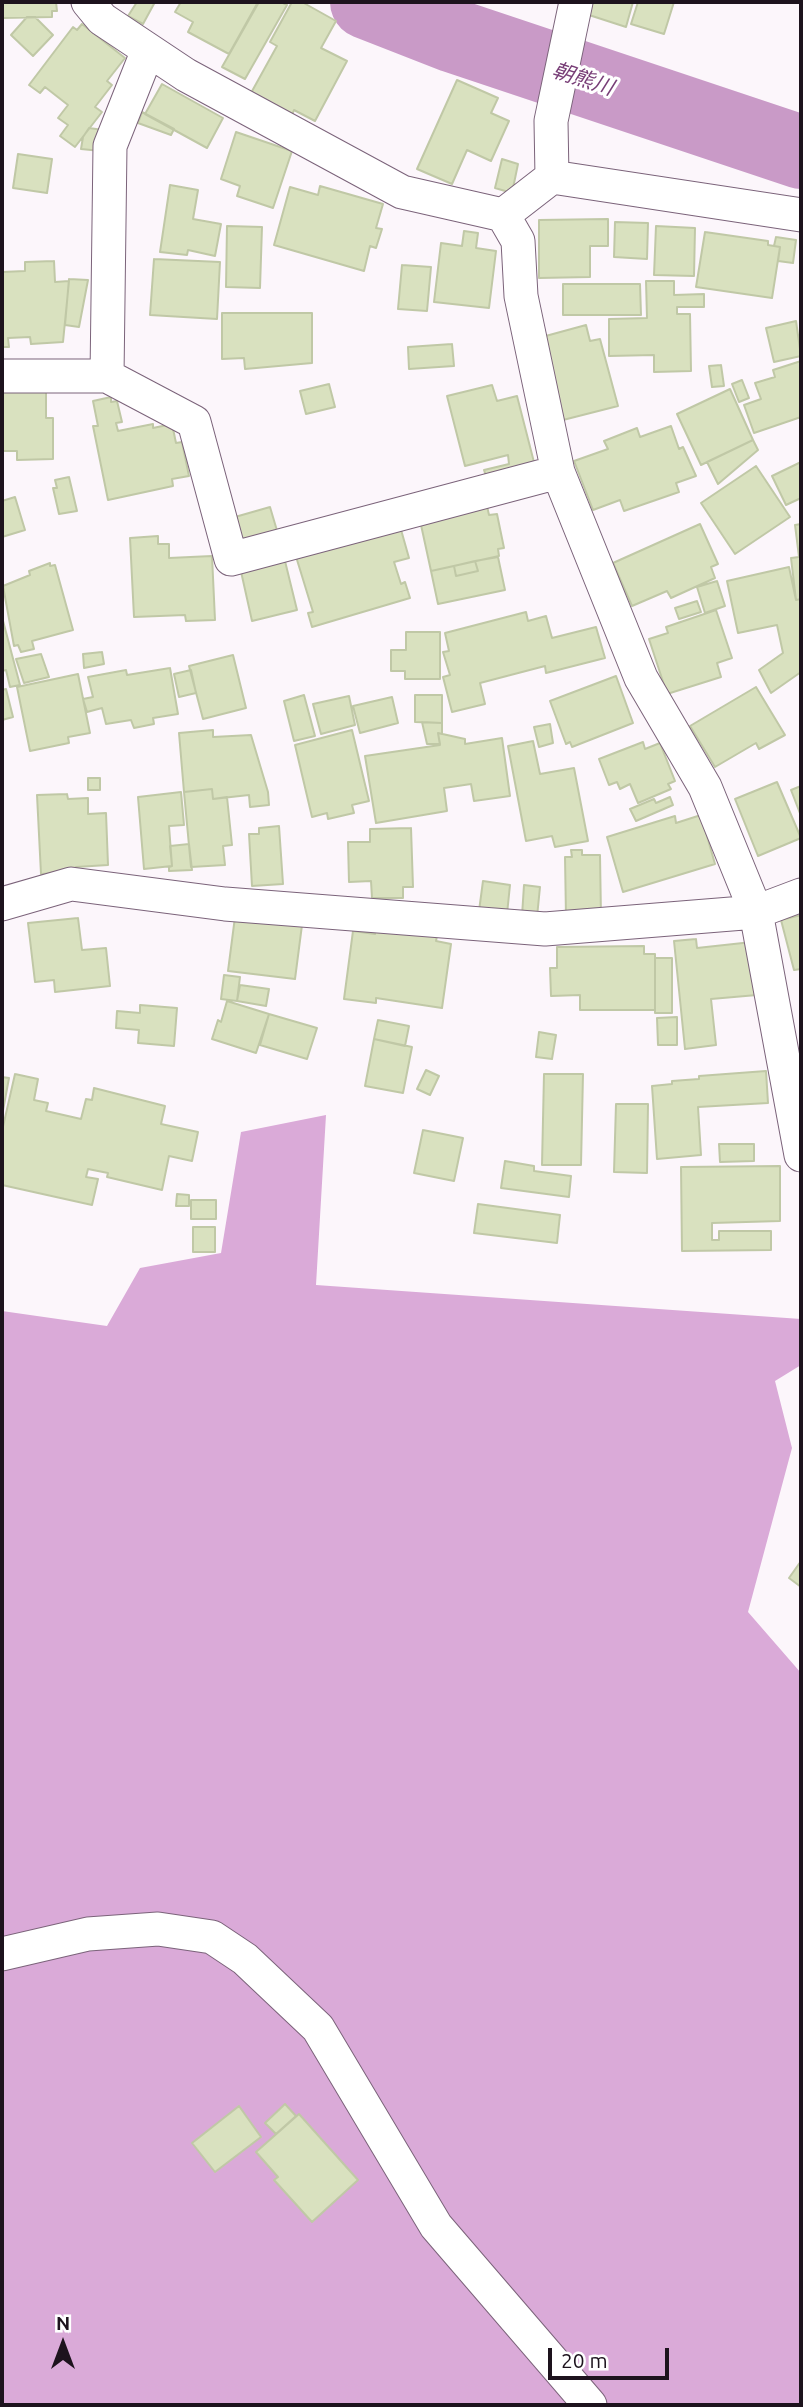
<!DOCTYPE html>
<html>
<head>
<meta charset="utf-8">
<style>
  body { margin:0 }
  #map { position:relative; width:803px; height:2407px; overflow:hidden; background:#fcf6fb; font-family:Ubuntu,sans-serif }
  canvas { display:block }
  .frame { position:absolute; inset:0; border:4px solid #1d131d; pointer-events:none }
  .north { position:absolute; left:28px; top:2309px; width:70px; height:70px; -webkit-text-stroke:5px #fff; paint-order:stroke; rotate:0deg; font-size:19px; font-weight:700; line-height:28px; text-align:center; color:#1d131d }
  .north::after { content:''; display:block; margin:auto; width:24px; height:32px; background:#1d131d; clip-path:polygon(50% 0,100% 100%,50% 72%,0 100%) }
  .scale { position:absolute; left:548px; top:2348px; width:121px; height:32px; box-sizing:border-box; border:4px solid #1d131d; border-top:0; padding-left:9px; font-size:21px; line-height:24px; white-space:nowrap; color:#1d131d; -webkit-text-stroke:5px #fff; paint-order:stroke }
</style>
</head>
<body>
<div id="map">
<canvas width="803" height="2407"></canvas>
<div class="frame"></div>
<div class="north">N</div>
<div class="scale">20 m</div>
</div>
<script>
const ctx = document.querySelector('canvas').getContext('2d');
ctx.lineJoin = 'round';
function fill(path, color) {
  ctx.fillStyle = color;
  ctx.fill(path, 'evenodd');
}
function shape(rows) {
  const path = new Path2D();
  for (const r of rows) {
    path.moveTo(r[0], r[1]);
    for (let i = 2; i < r.length; i += 2) path.lineTo(r[i], r[i + 1]);
  }
  return path;
}
function trace(path, color, width, dash) {
  ctx.strokeStyle = color;
  ctx.lineWidth = width;
  ctx.lineCap = dash ? 'butt' : 'round';
  ctx.setLineDash(dash || []);
  ctx.stroke(path);
}
function label(font, color, halo, rows, align = 'center') {
  ctx.font = font + ' Ubuntu,"Noto Sans JP",sans-serif';
  ctx.lineWidth = 6;
  ctx.setLineDash([]);
  ctx.textBaseline = 'middle';
  ctx.strokeStyle = halo;
  ctx.fillStyle = color;
  for (const [text, x, y, turn = 0] of rows) {
    ctx.save();
    ctx.translate(x, y);
    ctx.rotate((+turn || 0) * Math.PI / 180);
    ctx.textAlign = isNaN(turn) ? turn : align;
    if (halo) ctx.strokeText(text, 0, 0);
    ctx.fillText(text, 0, 0);
    ctx.restore();
  }
}
fill(shape([
  [326,1115,316,1285,801,1319,801,1365,775,1381,792,1448,748,1612,801,1673,801,2405,2,2405,2,1311,107,1326,140,1268,221,1253,241,1132]
]), '#daaad8');
trace(shape([
  [367,2,454,36,801,152]
]), '#c99ac7', 74);
const building = shape([
  [2,2,56,2,57,11,52,11,52,17,2,18,2,2],
  [137,2,155,2,143,24,128,16,137,2],
  [181,2,258,2,229,54,188,32,193,22,175,12,181,2],
  [259,2,281,2,287,5,245,79,222,67,259,2],
  [292,2,302,2,336,21,321,48,347,61,315,121,294,110,292,115,251,93,277,46,270,42,292,2],
  [593,2,633,2,626,27,589,15,593,2],
  [638,2,674,2,664,34,631,24,638,2],
  [27,17,35,17,53,35,33,56,11,35,27,17],
  [82,24,125,58,107,81,112,85,95,107,102,112,75,147,60,136,68,125,58,118,68,105,45,87,40,93,29,85,73,27,77,30,82,24],
  [457,80,498,98,491,113,509,121,491,161,467,150,452,184,417,169,457,80],
  [162,84,223,118,207,148,145,114,162,84],
  [142,112,174,129,171,135,138,123,142,112],
  [89,128,103,130,101,151,81,149,83,137,89,128],
  [236,132,292,151,273,208,237,196,240,186,221,179,236,132],
  [18,154,52,159,47,193,13,188,18,154],
  [502,159,518,164,512,193,495,188,502,159],
  [170,185,198,190,193,219,221,224,215,256,188,250,187,255,160,252,170,185],
  [320,186,383,204,376,228,382,229,376,248,370,246,364,271,274,245,290,187,318,195,320,186],
  [608,219,608,246,590,246,590,277,539,278,539,220,608,219],
  [615,222,648,223,647,259,614,257,615,222],
  [227,226,262,227,260,288,226,287,227,226],
  [656,226,695,228,694,276,654,275,656,226],
  [464,231,478,233,476,248,496,251,489,308,434,302,441,243,462,246,464,231],
  [705,232,768,241,768,245,780,247,772,298,696,287,705,232],
  [776,237,796,240,793,263,778,261,780,247,774,246,776,237],
  [154,259,220,262,217,319,150,315,154,259],
  [54,261,55,282,69,281,63,342,31,344,30,337,8,338,9,347,2,347,2,272,25,271,25,262,54,261],
  [402,265,431,267,427,311,398,309,402,265],
  [69,279,88,280,79,327,65,325,69,279],
  [646,281,674,281,674,295,704,294,704,307,677,307,677,314,690,314,691,371,654,372,654,355,609,356,609,319,647,318,646,281],
  [563,284,640,284,641,315,563,315,563,284],
  [222,313,312,313,312,363,245,369,244,358,222,359,222,313],
  [796,321,801,356,774,362,766,328,796,321],
  [586,325,590,341,600,339,618,406,563,420,542,337,586,325],
  [452,344,454,366,409,369,408,347,452,344],
  [801,361,801,417,754,433,744,405,761,399,755,383,775,377,773,370,801,361],
  [721,365,724,386,712,387,709,366,721,365],
  [742,380,749,398,739,402,732,384,742,380],
  [329,384,335,407,306,414,300,391,329,384],
  [492,385,497,401,517,396,536,470,488,482,484,470,509,464,508,455,465,466,447,396,492,385],
  [730,389,753,440,701,465,677,414,730,389],
  [2,392,46,392,46,418,53,418,53,459,17,460,17,451,2,451,2,392],
  [111,397,111,402,117,401,122,422,116,423,118,431,153,424,153,428,172,424,176,443,182,442,189,476,172,479,173,486,108,500,93,426,98,426,93,401,111,397],
  [671,426,679,449,683,447,696,476,676,483,679,492,624,511,620,500,593,510,574,461,608,449,604,441,637,428,640,437,671,426],
  [753,440,758,450,718,484,707,462,753,440],
  [801,462,801,498,786,505,772,476,801,462],
  [756,466,790,517,735,554,701,503,756,466],
  [69,477,77,511,59,514,53,488,57,488,55,480,69,477],
  [15,497,25,530,2,537,2,501,15,497],
  [485,497,489,515,497,514,504,548,498,549,499,556,431,571,418,511,485,497],
  [270,507,278,534,242,544,235,517,270,507],
  [398,519,409,558,394,562,401,584,405,582,410,598,312,627,308,613,313,612,294,550,398,519],
  [700,524,718,564,711,567,715,578,671,598,667,591,632,606,613,563,700,524],
  [801,524,801,557,799,557,795,525,801,524],
  [158,536,158,544,169,544,169,558,212,556,215,620,186,621,185,615,134,617,130,538,158,536],
  [284,557,297,610,252,621,240,567,284,557],
  [498,557,505,590,438,604,431,571,454,566,456,576,478,571,475,561,498,557],
  [799,557,801,557,801,599,796,600,791,558,799,557],
  [475,561,478,571,456,576,454,566,475,561],
  [50,563,50,566,55,565,73,630,32,641,34,649,21,652,18,645,14,646,3,586,30,575,29,571,50,563],
  [789,567,796,600,801,599,801,672,771,693,759,670,783,653,777,625,738,633,727,581,789,567],
  [717,581,725,606,705,613,697,587,717,581],
  [697,601,701,612,679,619,675,608,697,601],
  [716,610,732,658,717,663,721,677,667,694,649,639,668,633,666,627,716,610],
  [526,612,528,621,546,616,552,638,596,627,605,658,546,673,545,666,480,683,485,704,452,712,443,677,450,675,443,652,449,651,445,633,526,612],
  [2,617,20,685,10,687,6,670,2,671,2,617],
  [406,632,440,632,440,679,405,679,405,671,391,671,391,650,406,650,406,632],
  [102,652,104,664,84,668,83,654,102,652],
  [41,654,49,677,24,683,16,659,41,654],
  [233,655,246,708,203,719,189,666,233,655],
  [170,668,178,714,153,718,154,724,134,728,131,720,106,724,102,708,87,712,83,699,93,697,88,677,126,670,127,675,170,668],
  [191,670,196,693,179,697,174,674,191,670],
  [78,674,90,733,68,737,69,743,30,751,17,687,78,674],
  [616,676,633,723,572,747,570,742,566,744,550,701,616,676],
  [756,687,785,735,759,749,756,743,715,767,690,726,756,687],
  [6,689,13,717,2,720,2,690,6,689],
  [304,695,315,736,294,741,284,701,304,695],
  [415,695,442,695,442,723,415,722,415,695],
  [349,696,355,725,321,734,313,704,349,696],
  [392,697,398,723,360,733,353,706,392,697],
  [422,722,442,723,442,734,438,733,440,744,427,744,422,722],
  [550,724,553,743,539,747,534,727,550,724],
  [213,730,213,737,251,735,268,792,269,805,250,807,249,795,213,799,212,789,184,792,179,733,213,730],
  [352,730,369,801,352,805,354,813,328,819,327,813,312,817,295,745,352,730],
  [438,733,465,739,465,744,502,738,510,796,474,801,471,784,444,788,447,811,376,823,365,756,440,745,438,733],
  [533,741,540,774,574,768,588,841,555,847,552,836,526,841,508,746,533,741],
  [643,742,645,749,660,743,675,781,668,784,671,789,638,803,630,784,620,789,617,782,609,785,599,759,643,742],
  [88,778,100,778,100,790,88,790,88,778],
  [777,782,801,838,758,856,735,799,777,782],
  [801,786,801,816,791,790,801,786],
  [212,789,213,799,227,797,232,845,223,846,225,865,191,867,184,792,212,789],
  [181,792,184,825,169,826,172,866,144,869,138,797,181,792],
  [67,794,68,799,88,798,88,814,106,813,108,865,76,867,76,872,41,874,37,795,67,794],
  [670,797,673,805,636,821,630,809,654,799,656,803,670,797],
  [701,815,715,864,623,892,607,837,675,816,676,823,701,815],
  [279,826,283,884,252,886,249,834,259,834,259,828,279,826],
  [411,828,413,887,403,887,403,898,372,898,371,881,349,882,348,842,370,842,370,829,411,828],
  [189,844,192,870,169,871,169,867,172,866,170,846,189,844],
  [571,850,582,850,582,855,600,855,601,917,566,917,565,857,572,857,571,850],
  [483,881,510,885,507,914,479,911,483,881],
  [524,885,540,887,537,917,522,916,524,885],
  [801,915,801,969,794,970,781,920,801,915],
  [235,917,302,925,295,979,228,971,235,917],
  [78,918,82,950,106,948,110,986,55,992,54,980,35,982,28,923,78,918],
  [376,924,438,931,436,941,451,944,442,1008,376,998,376,1003,344,999,353,931,375,934,376,924],
  [696,939,697,948,752,942,757,995,711,999,716,1045,685,1049,674,941,696,939],
  [644,946,644,954,655,954,655,1010,580,1010,580,995,551,996,550,968,557,968,557,947,644,946],
  [655,958,672,958,672,1013,655,1013,655,958],
  [224,975,240,977,237,1001,221,999,224,975],
  [240,985,269,989,266,1006,237,1001,240,985],
  [227,1001,269,1014,256,1053,212,1039,218,1020,221,1022,227,1001],
  [140,1005,177,1008,174,1046,138,1043,139,1030,116,1028,117,1011,140,1013,140,1005],
  [269,1014,317,1028,307,1059,260,1045,269,1014],
  [677,1017,677,1045,658,1045,657,1018,677,1017],
  [378,1020,409,1026,405,1046,374,1039,378,1020],
  [539,1032,556,1035,552,1059,536,1057,539,1032],
  [374,1039,412,1047,403,1093,365,1086,374,1039],
  [426,1070,439,1076,430,1095,417,1089,426,1070],
  [766,1071,768,1103,698,1107,701,1155,657,1159,652,1086,672,1084,672,1081,699,1079,699,1076,766,1071],
  [15,1074,38,1079,34,1100,48,1103,46,1111,81,1119,86,1099,92,1100,94,1088,165,1106,161,1124,198,1132,192,1161,169,1156,162,1190,107,1177,108,1173,88,1169,86,1177,98,1179,92,1205,2,1185,2,1131,15,1074],
  [544,1074,583,1074,581,1165,542,1165,544,1074],
  [2,1077,9,1078,2,1116,2,1077],
  [616,1104,648,1104,647,1173,614,1172,616,1104],
  [423,1130,463,1138,454,1181,414,1173,423,1130],
  [719,1144,754,1144,754,1161,720,1162,719,1144],
  [505,1161,534,1166,534,1171,571,1176,569,1197,501,1188,505,1161],
  [780,1166,780,1221,712,1223,712,1240,719,1240,719,1231,771,1231,771,1250,682,1251,681,1167,780,1166],
  [177,1194,189,1195,189,1206,176,1206,177,1194],
  [191,1200,216,1200,216,1219,191,1219,191,1200],
  [478,1204,560,1215,557,1243,474,1233,478,1204],
  [193,1227,215,1227,215,1252,193,1252,193,1227],
  [801,1561,801,1587,789,1578,801,1561],
  [285,2104,296,2116,276,2134,265,2123,285,2104],
  [239,2106,261,2137,215,2172,192,2143,239,2106],
  [299,2114,358,2180,312,2222,274,2180,278,2177,256,2152,299,2114]
]);
fill(building, '#d9e1bf');
trace(building, '#c0c8a6', 2);
const minor = shape([
  [88,2,102,19,186,75,402,192,503,215,552,177,801,215],
  [552,177,551,121,576,2],
  [503,215,518,241,521,296,558,472,641,678,705,787,756,912,801,1155],
  [2,376,107,376,194,422,231,559,558,472],
  [107,376,110,146,148,50],
  [2,904,71,884,225,904,545,929,756,912,801,895],
  [2,1954,88,1934,158,1929,212,1937,245,1959,318,2028,436,2226,590,2405]
]);
trace(minor, '#7b637a', 35);
trace(minor, '#fff', 33);
label('italic 21px', '#783e77', '#fff', [
  ["朝熊川",583,79,18]
]);
</script>
</body>
</html>
